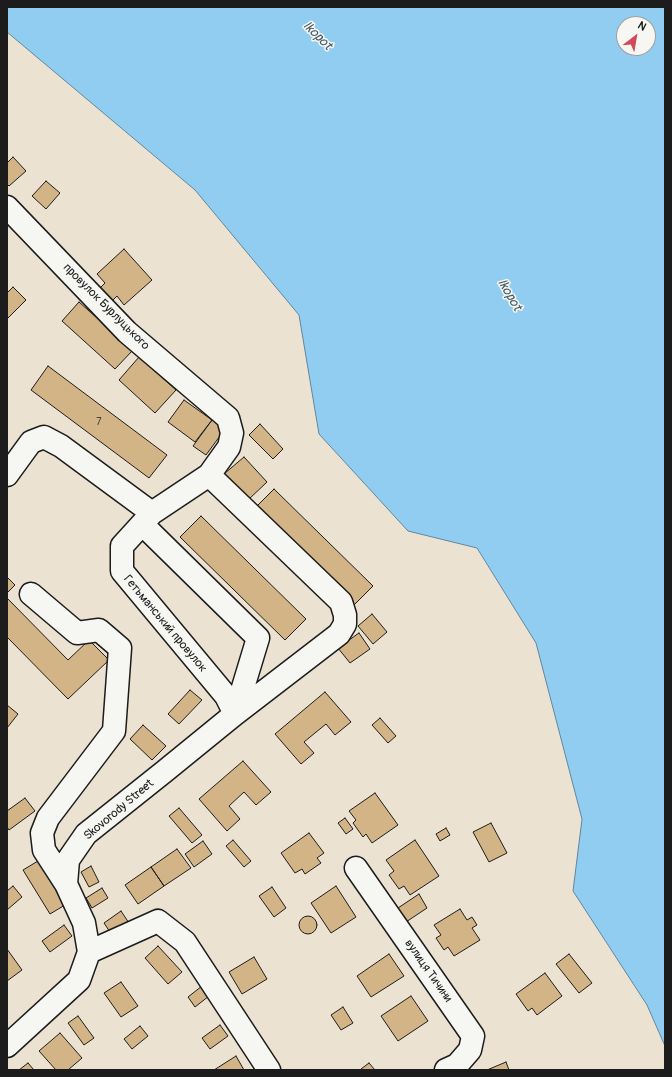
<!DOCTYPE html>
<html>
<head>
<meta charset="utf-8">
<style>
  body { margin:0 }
  #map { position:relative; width:672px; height:1077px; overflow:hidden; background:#ece2d2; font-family:Pangolin,sans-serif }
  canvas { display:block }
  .frame { position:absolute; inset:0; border:8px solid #1c1c1c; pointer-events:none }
  .north { position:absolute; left:616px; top:16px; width:40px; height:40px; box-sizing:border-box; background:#f6f6f2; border:1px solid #9f9f9c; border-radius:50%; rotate:31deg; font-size:11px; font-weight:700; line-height:16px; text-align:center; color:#1c1c1c }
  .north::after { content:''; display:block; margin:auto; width:14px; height:18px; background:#d1495b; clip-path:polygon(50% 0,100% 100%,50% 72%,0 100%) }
</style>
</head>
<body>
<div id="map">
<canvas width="672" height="1077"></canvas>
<div class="frame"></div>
<div class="north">N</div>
</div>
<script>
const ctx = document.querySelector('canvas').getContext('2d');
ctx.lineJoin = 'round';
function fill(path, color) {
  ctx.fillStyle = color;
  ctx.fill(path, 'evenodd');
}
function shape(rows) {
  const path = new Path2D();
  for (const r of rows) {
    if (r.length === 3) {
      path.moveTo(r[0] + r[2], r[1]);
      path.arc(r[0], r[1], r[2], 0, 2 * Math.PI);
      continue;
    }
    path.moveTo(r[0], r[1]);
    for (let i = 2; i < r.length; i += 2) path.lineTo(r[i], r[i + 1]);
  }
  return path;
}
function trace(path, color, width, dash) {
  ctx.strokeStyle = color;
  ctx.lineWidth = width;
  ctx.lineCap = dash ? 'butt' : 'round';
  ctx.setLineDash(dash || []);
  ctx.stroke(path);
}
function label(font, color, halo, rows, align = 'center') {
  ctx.font = font + ' Pangolin,sans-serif';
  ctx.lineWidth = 3;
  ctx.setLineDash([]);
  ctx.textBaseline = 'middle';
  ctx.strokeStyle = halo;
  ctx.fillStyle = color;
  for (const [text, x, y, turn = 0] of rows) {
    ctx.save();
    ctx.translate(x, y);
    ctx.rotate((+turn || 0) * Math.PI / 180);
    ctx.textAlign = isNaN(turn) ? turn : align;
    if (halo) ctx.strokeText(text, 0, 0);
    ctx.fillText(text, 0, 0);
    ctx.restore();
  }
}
const water = shape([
  [7,7,665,7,665,1046,647,1005,573,891,582,819,536,643,477,548,408,531,319,434,299,315,195,190,7,32,7,7],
  [624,24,648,24,648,48,624,48,624,24]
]);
fill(water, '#90cdf1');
trace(water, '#62869c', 1);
const building = shape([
  [13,157,26,171,9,186,7,184,7,163,13,157],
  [46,181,60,193,46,209,32,196,46,181],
  [124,249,152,280,124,305,117,296,112,301,100,288,105,283,97,274,124,249],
  [13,287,26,300,7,319,7,293,13,287],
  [79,302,133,350,115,369,62,321,79,302],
  [139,357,176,390,155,413,119,380,139,357],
  [48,366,167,455,149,478,31,390,48,366],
  [184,400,212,420,195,442,168,422,184,400],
  [215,416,228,425,206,455,193,446,215,416],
  [260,424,283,449,273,459,249,435,260,424],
  [244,457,267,482,248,500,224,474,244,457],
  [274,489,373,586,354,605,256,507,274,489],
  [201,516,306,619,285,640,180,537,201,516],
  [7,577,15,585,7,593,7,577],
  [7,598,68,660,89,640,109,660,68,699,7,637,7,598],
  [372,614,387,632,373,644,358,626,372,614],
  [359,633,370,649,350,663,338,648,359,633],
  [190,690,202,700,179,724,168,714,190,690],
  [325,692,351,722,335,735,326,724,304,742,314,753,301,764,275,734,325,692],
  [7,705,18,714,7,728,7,705],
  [380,718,396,736,388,743,372,725,380,718],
  [143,725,166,746,152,760,130,739,143,725],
  [243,761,271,792,256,805,244,792,229,806,240,819,227,831,199,799,243,761],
  [375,793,398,825,372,843,366,834,363,837,353,823,356,820,349,811,375,793],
  [25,798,35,811,9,830,7,827,7,811,25,798],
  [179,808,202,835,192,843,169,816,179,808],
  [345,818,353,829,346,834,338,823,345,818],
  [491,823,507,853,489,862,473,832,491,823],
  [446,828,450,835,440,841,436,834,446,828],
  [309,833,324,853,317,858,321,863,305,874,302,869,295,873,281,853,309,833],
  [233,840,251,861,244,867,226,846,233,840],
  [415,840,439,876,410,895,404,886,399,889,389,875,394,871,386,860,415,840],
  [203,841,212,854,194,867,185,854,203,841],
  [177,849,191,868,164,886,151,867,177,849],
  [38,861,65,905,50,914,23,870,38,861],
  [91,866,99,882,89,887,81,872,91,866],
  [151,867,164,886,138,904,125,885,151,867],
  [13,886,22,897,7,910,7,891,13,886],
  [336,886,356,917,331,933,311,903,336,886],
  [272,887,286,908,274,917,259,896,272,887],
  [102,888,108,898,92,908,86,898,102,888],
  [419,894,427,908,406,922,398,908,419,894],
  [460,909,467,920,472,917,477,925,472,928,480,940,454,956,448,947,444,950,436,938,441,935,434,925,460,909],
  [121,911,129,923,112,935,104,923,121,911],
  [308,925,9],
  [64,925,72,936,50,952,42,941,64,925],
  [158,946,182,972,168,984,145,958,158,946],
  [7,949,22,970,7,981,7,949],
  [389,954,404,976,371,997,357,976,389,954],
  [569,954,592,983,579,993,556,964,569,954],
  [254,957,267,979,242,994,229,972,254,957],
  [545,973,562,996,537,1015,532,1008,528,1011,516,994,545,973],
  [121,982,138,1006,121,1017,104,993,121,982],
  [202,986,209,996,195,1007,188,997,202,986],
  [411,996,428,1021,398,1041,381,1016,411,996],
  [343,1007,353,1023,341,1030,331,1015,343,1007],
  [78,1016,94,1038,84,1045,68,1023,78,1016],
  [220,1025,228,1036,210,1049,202,1038,220,1025],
  [140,1026,148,1036,132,1049,124,1039,140,1026],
  [60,1033,82,1058,68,1070,56,1070,39,1051,60,1033],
  [236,1056,244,1070,214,1070,236,1056],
  [506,1062,509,1070,487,1070,506,1062],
  [28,1063,34,1070,19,1070,28,1063],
  [369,1063,375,1070,362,1070,361,1069,369,1063]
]);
fill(building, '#d3b487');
trace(building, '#1c1c1c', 1);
const minor = shape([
  [7,207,127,332,228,418,232,433,229,447,209,475,152,513,122,546,122,571,226,696,235,714],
  [7,475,31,442,44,437,61,446,152,513],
  [142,524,258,638,235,714],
  [31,594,77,633,99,630,120,648,114,731,48,818,42,833,44,850,66,884],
  [356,868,473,1036,470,1050,457,1065,446,1070],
  [89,952,158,921,185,942,269,1070],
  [7,1046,79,980,89,952,84,923,66,884,68,860,86,834,165,771,235,714,339,634,345,624,345,615,341,602,209,475]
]);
trace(minor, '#1c1c1c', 25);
trace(minor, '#f6f6f2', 22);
label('10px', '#4a4237', null, [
  ["7",99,422]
]);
label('12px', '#1c1c1c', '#f6f6f2', [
  ["провулок Бурлуцького",106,307,45],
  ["Гетьманський провулок",165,624,50],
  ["Skovorody Street",119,810,-40],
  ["вулиця Тичини",428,971,55]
]);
label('italic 13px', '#455a67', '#f6f6f2', [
  ["Ikopot",317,36,45],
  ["Ikopot",509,295,60]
]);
</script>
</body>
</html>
